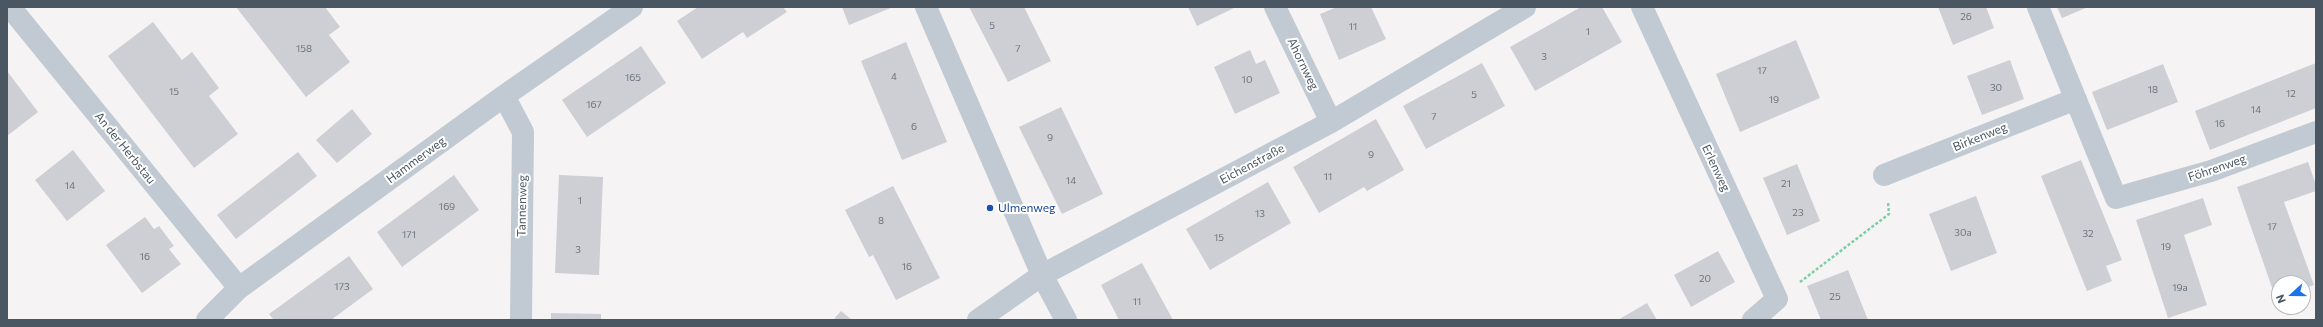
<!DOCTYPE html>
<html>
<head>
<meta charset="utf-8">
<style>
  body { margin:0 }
  #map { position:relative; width:2323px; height:327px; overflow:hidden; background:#f5f3f3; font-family:Commissioner,sans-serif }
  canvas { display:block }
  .frame { position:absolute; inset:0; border:8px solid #4a5661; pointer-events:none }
  .north { position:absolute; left:2271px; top:275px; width:40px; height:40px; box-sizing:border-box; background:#fff; border:1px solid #b7bbc0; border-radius:50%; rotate:249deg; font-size:11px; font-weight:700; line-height:16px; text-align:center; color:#4a5661 }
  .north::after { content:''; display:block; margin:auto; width:14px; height:18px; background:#1a73e8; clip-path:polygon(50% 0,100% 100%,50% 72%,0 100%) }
</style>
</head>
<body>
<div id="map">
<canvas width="2323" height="327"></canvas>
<div class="frame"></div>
<div class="north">N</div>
</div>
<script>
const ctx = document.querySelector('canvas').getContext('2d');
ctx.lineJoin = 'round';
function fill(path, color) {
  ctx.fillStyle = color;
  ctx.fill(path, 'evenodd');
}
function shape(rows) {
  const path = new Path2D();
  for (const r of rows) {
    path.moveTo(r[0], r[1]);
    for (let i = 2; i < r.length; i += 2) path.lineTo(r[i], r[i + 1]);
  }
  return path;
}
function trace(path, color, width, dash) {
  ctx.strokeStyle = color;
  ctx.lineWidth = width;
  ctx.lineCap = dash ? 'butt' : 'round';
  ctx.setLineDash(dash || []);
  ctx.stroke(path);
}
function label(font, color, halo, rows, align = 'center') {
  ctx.font = font + ' Commissioner,sans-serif';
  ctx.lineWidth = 4;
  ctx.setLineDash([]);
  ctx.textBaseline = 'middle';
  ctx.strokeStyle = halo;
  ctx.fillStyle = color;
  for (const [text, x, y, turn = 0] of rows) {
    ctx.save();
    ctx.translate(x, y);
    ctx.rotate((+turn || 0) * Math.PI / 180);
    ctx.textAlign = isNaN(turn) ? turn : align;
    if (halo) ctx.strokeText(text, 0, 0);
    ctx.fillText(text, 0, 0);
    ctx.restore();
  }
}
fill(shape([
  [236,7,325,7,340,27,329,35,350,62,306,97],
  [698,7,783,7,787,12,747,38,743,32,702,59,677,21],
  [842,7,893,7,849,25],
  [969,7,1024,7,1051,61,1008,82],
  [1188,7,1236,7,1197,26],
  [1337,7,1371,7,1386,39,1339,60,1320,14],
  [1581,7,1602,7,1622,42,1535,91,1510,47],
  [1938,7,1986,7,1994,28,1953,45],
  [2057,7,2088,7,2062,18],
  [153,22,182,60,192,52,219,88,209,96,238,134,194,168,108,56],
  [1796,40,1820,98,1740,132,1716,74],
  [906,42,947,142,902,160,861,61],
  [641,46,666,83,587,137,562,100],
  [1250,50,1256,64,1265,60,1280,93,1235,114,1214,67],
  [2010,60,2024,99,1982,115,1967,76],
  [1482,63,1505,106,1426,149,1403,106],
  [2316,63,2316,108,2210,150,2195,111],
  [2163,64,2178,102,2107,130,2092,92],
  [7,71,38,112,7,136],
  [1061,107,1103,194,1062,214,1019,127],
  [352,109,372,134,337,163,316,140],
  [1376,119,1404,170,1367,191,1364,187,1319,213,1293,167],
  [73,150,105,191,67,221,35,180],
  [298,152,317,176,236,239,217,215],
  [2081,160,2122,260,2106,266,2112,281,2087,291,2041,176],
  [2308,162,2316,185,2316,191,2284,202,2314,285,2303,289,2303,283,2279,283,2279,298,2276,299,2237,187],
  [1797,164,1820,221,1787,235,1763,178],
  [454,175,479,210,402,267,377,232],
  [559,175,603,177,599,275,555,273],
  [1268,182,1291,223,1210,270,1186,229],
  [893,186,940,278,896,300,873,255,869,257,845,210],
  [1976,196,1997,253,1951,271,1929,214],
  [2203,198,2212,225,2184,235,2207,305,2168,318,2136,220],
  [145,217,154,229,159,226,174,246,169,249,181,264,142,293,106,245],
  [1718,251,1735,282,1691,307,1674,275],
  [349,256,373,289,331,320,274,320,269,314],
  [1142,263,1173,320,1119,320,1101,285],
  [1848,270,1868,320,1821,320,1807,286],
  [1647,303,1657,320,1618,320],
  [841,311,852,320,833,320],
  [551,313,601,314,601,320,551,320]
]), '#cdcfd5');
trace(shape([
  [1800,282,1889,214,1888,202]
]), '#7ad0a6', 2.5, [3, 2]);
trace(shape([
  [10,7,239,288],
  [926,7,1042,275,1066,320],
  [1275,7,1331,122],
  [1642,7,1777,299,1753,320],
  [2038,7,2116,198,2211,171,2316,132],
  [504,96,523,132,521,320],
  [1884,175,2076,99],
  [207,320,239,288,504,96,632,7],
  [978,320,1042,275,1331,122,1525,7]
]), '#c1cad2', 22);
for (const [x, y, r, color] of [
  [990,208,4,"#1a4fb4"]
]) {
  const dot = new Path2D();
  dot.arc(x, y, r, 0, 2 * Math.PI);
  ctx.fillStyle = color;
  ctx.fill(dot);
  trace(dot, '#fff', 1.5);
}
label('10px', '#6b747e', null, [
  ["26",1966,17],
  ["5",992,26],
  ["11",1353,27],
  ["1",1588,32],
  ["158",304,49],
  ["7",1018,49],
  ["3",1544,57],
  ["17",1762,71],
  ["4",894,77],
  ["165",633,78],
  ["10",1247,80],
  ["30",1996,88],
  ["18",2153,90],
  ["15",174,92],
  ["12",2291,94],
  ["5",1474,95],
  ["19",1774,100],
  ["167",594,105],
  ["14",2256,110],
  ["7",1434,117],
  ["16",2220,124],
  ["6",914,127],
  ["9",1050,138],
  ["9",1371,155],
  ["11",1328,177],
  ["14",1071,181],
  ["21",1786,184],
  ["14",70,186],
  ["1",580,201],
  ["169",447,207],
  ["23",1798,213],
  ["13",1260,214],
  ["8",881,221],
  ["17",2272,227],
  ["30a",1963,233],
  ["32",2088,234],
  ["171",409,235],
  ["15",1219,238],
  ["19",2166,247],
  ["3",578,250],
  ["16",145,257],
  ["16",907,267],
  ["20",1705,279],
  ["173",342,287],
  ["19a",2180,288],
  ["25",1835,297],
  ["11",1137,302]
]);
label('12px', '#4a5661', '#fff', [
  ["Ahornweg",1303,64,64],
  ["Birkenweg",1980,137,-22],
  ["An der Herbstau",125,148,51],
  ["Hammerweg",416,160,-36],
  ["Eichenstraße",1252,164,-28],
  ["Erlenweg",1716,168,65],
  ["Föhrenweg",2217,168,-19],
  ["Tannenweg",522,206,-89]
]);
label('12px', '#164399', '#fff', [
  ["Ulmenweg",998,208]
], 'left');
</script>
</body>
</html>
